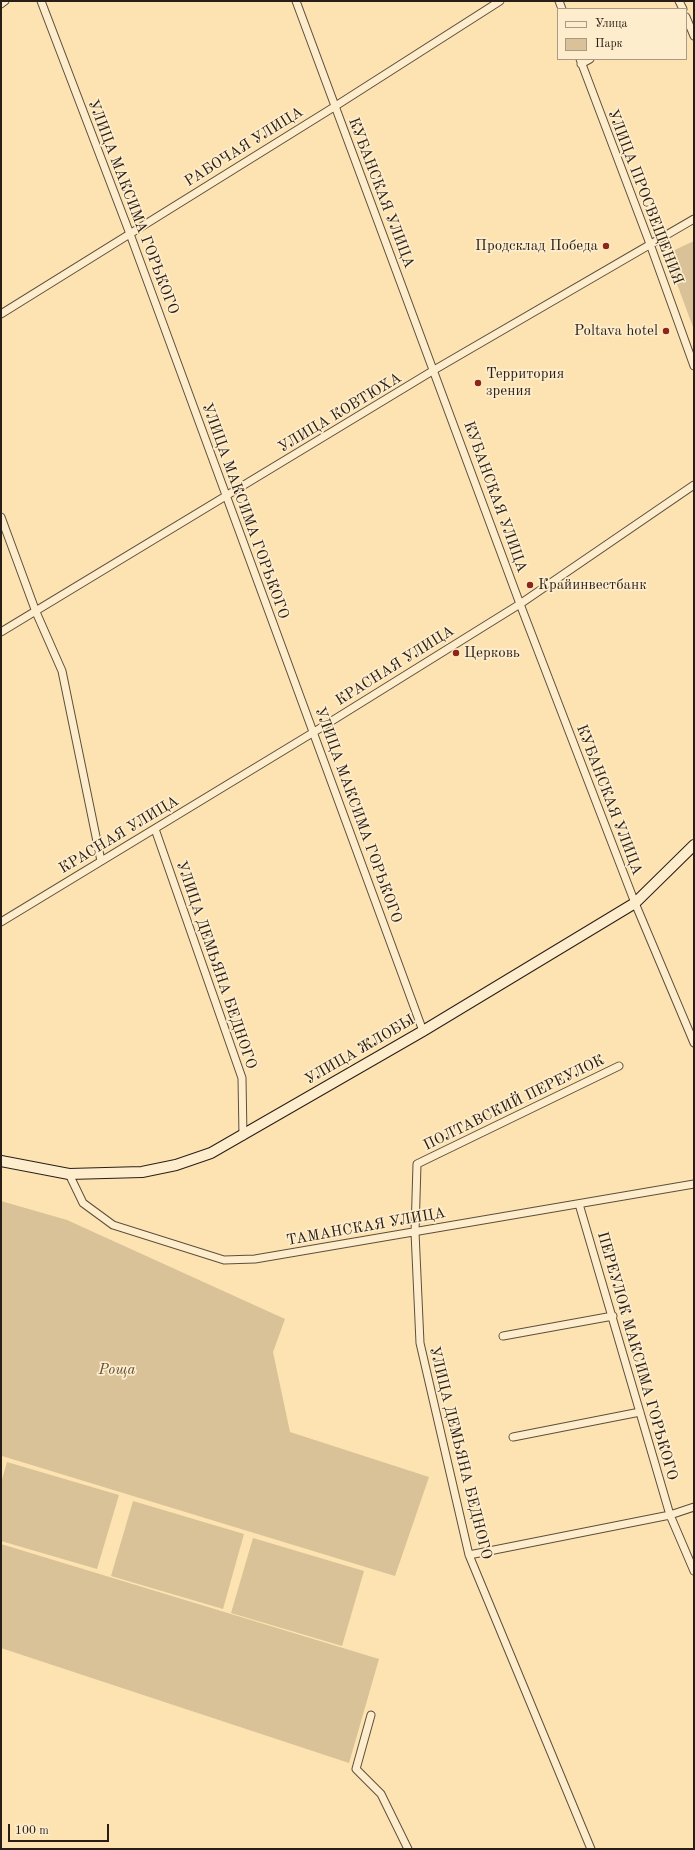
<!DOCTYPE html>
<html>
<head>
<meta charset="utf-8">
<style>
  body { margin:0 }
  #map { position:relative; width:695px; height:1850px; overflow:hidden; background:#fde3b1; font-family:"Old Standard TT",serif }
  canvas { display:block }
  .frame { position:absolute; inset:0; border:2px solid #281e17; pointer-events:none }
  .legend { position:absolute; left:557px; top:8px; width:130px; height:52px; box-sizing:border-box; background:#feedcc; border:1px solid #a89a84; margin:0; padding:5px 7px; list-style:none; font-size:12px; color:#281e17 }
  .legend li { display:flex; align-items:center; gap:8px; height:20px }
  .legend b { width:20px; border:1px solid #a89a84 }
  .scale { position:absolute; left:8px; top:1824px; width:101px; height:18px; box-sizing:border-box; border:2px solid #281e17; border-top:0; padding-left:5px; font-size:12px; line-height:14px; white-space:nowrap; color:#281e17; -webkit-text-stroke:3px #feedcc; paint-order:stroke }
</style>
</head>
<body>
<div id="map">
<canvas width="695" height="1850"></canvas>
<div class="frame"></div>
<ul class="legend">
<li><b style="height:5px;background:#feedcc"></b>Улица</li>
<li><b style="height:11px;background:#d9c297"></b>Парк</li>
</ul>
<div class="scale">100 m</div>
</div>
<script>
const ctx = document.querySelector('canvas').getContext('2d');
ctx.lineJoin = 'round';
function fill(path, color) {
  ctx.fillStyle = color;
  ctx.fill(path, 'evenodd');
}
function shape(rows) {
  const path = new Path2D();
  for (const r of rows) {
    path.moveTo(r[0], r[1]);
    for (let i = 2; i < r.length; i += 2) path.lineTo(r[i], r[i + 1]);
  }
  return path;
}
function trace(path, color, width, dash) {
  ctx.strokeStyle = color;
  ctx.lineWidth = width;
  ctx.lineCap = dash ? 'butt' : 'round';
  ctx.setLineDash(dash || []);
  ctx.stroke(path);
}
function label(font, color, halo, rows, align = 'center') {
  ctx.font = font + ' "Old Standard TT",serif';
  ctx.lineWidth = 3.5;
  ctx.setLineDash([]);
  ctx.textBaseline = 'middle';
  ctx.strokeStyle = halo;
  ctx.fillStyle = color;
  for (const [text, x, y, turn = 0] of rows) {
    ctx.save();
    ctx.translate(x, y);
    ctx.rotate((+turn || 0) * Math.PI / 180);
    ctx.textAlign = isNaN(turn) ? turn : align;
    if (halo) ctx.strokeText(text, 0, 0);
    ctx.fillText(text, 0, 0);
    ctx.restore();
  }
}
fill(shape([
  [694,241,694,330,666,254],
  [1,1201,67,1220,285,1319,273,1352,290,1432,429,1477,395,1576,2,1456,1,1460],
  [7,1462,119,1495,97,1569,1,1541,1,1483],
  [133,1501,244,1534,223,1609,111,1576],
  [253,1538,364,1571,342,1646,231,1613],
  [1,1544,379,1659,349,1763,1,1648]
]), '#d9c297');
const street = shape([
  [41,1,130,234,423,1031],
  [296,1,520,604,635,903,694,1043],
  [559,1,562,9],
  [679,1,683,9],
  [1,4,5,1],
  [686,17,694,36],
  [580,59,650,244,694,366],
  [581,64,590,59],
  [1,314,334,107,500,1],
  [1,517,36,612,62,671,101,861],
  [1,632,434,370,694,219],
  [155,829,242,1078,243,1136],
  [1,922,314,732,520,604,694,485],
  [69,1174,83,1203,113,1225,224,1260,255,1259,694,1184],
  [579,1204,670,1515,694,1571],
  [503,1336,613,1316],
  [513,1437,640,1412],
  [469,1555,670,1515,694,1507],
  [371,1715,356,1769,381,1794,408,1849],
  [591,1849,469,1555,420,1343,415,1232,417,1164,619,1066]
]);
const secondary = shape([
  [1,1161,69,1174,142,1172,176,1165,211,1153,423,1031,635,903,694,845]
]);
trace(street, '#5d4f3e', 9);
trace(secondary, '#281e17', 12);
trace(street, '#feedcc', 7);
trace(secondary, '#feedcc', 10);
for (const [x, y, r, color] of [
  [606,246,4,"#8f2418"],
  [666,331,4,"#8f2418"],
  [478,383,4,"#8f2418"],
  [530,585,4,"#8f2418"],
  [456,653,4,"#8f2418"]
]) {
  const dot = new Path2D();
  dot.arc(x, y, r, 0, 2 * Math.PI);
  ctx.fillStyle = color;
  ctx.fill(dot);
  trace(dot, '#feedcc', 1.5);
}
label('15px', '#281e17', '#feedcc', [
  ["РАБОЧАЯ УЛИЦА",244,147,-32],
  ["КУБАНСКАЯ УЛИЦА",381,193,69],
  ["УЛИЦА ПРОСВЕЩЕНИЯ",645,197,69],
  ["УЛИЦА МАКСИМА ГОРЬКОГО",133,207,69],
  ["УЛИЦА КОВТЮХА",340,413,-31],
  ["КУБАНСКАЯ УЛИЦА",495,497,70],
  ["УЛИЦА МАКСИМА ГОРЬКОГО",245,511,70],
  ["КРАСНАЯ УЛИЦА",395,666,-32],
  ["КУБАНСКАЯ УЛИЦА",609,800,69],
  ["УЛИЦА МАКСИМА ГОРЬКОГО",358,815,70],
  ["КРАСНАЯ УЛИЦА",119,835,-31],
  ["УЛИЦА ДЕМЬЯНА БЕДНОГО",216,965,71],
  ["УЛИЦА ЖЛОБЫ",360,1050,-30],
  ["ПОЛТАВСКИЙ ПЕРЕУЛОК",514,1103,-26],
  ["ТАМАНСКАЯ УЛИЦА",366,1227,-10],
  ["ПЕРЕУЛОК МАКСИМА ГОРЬКОГО",637,1356,74],
  ["УЛИЦА ДЕМЬЯНА БЕДНОГО",460,1453,76]
]);
label('15px', '#281e17', '#feedcc', [
  ["Продсклад Победа",598,246,"right"],
  ["Poltava hotel",658,331,"right"],
  ["Территория",486,374],
  ["зрения",486,391],
  ["Крайинвестбанк",538,585],
  ["Церковь",464,653]
], 'left');
label('italic 15px', '#5d4f3d', '#feedcc', [
  ["Роща",117,1370]
]);
</script>
</body>
</html>
